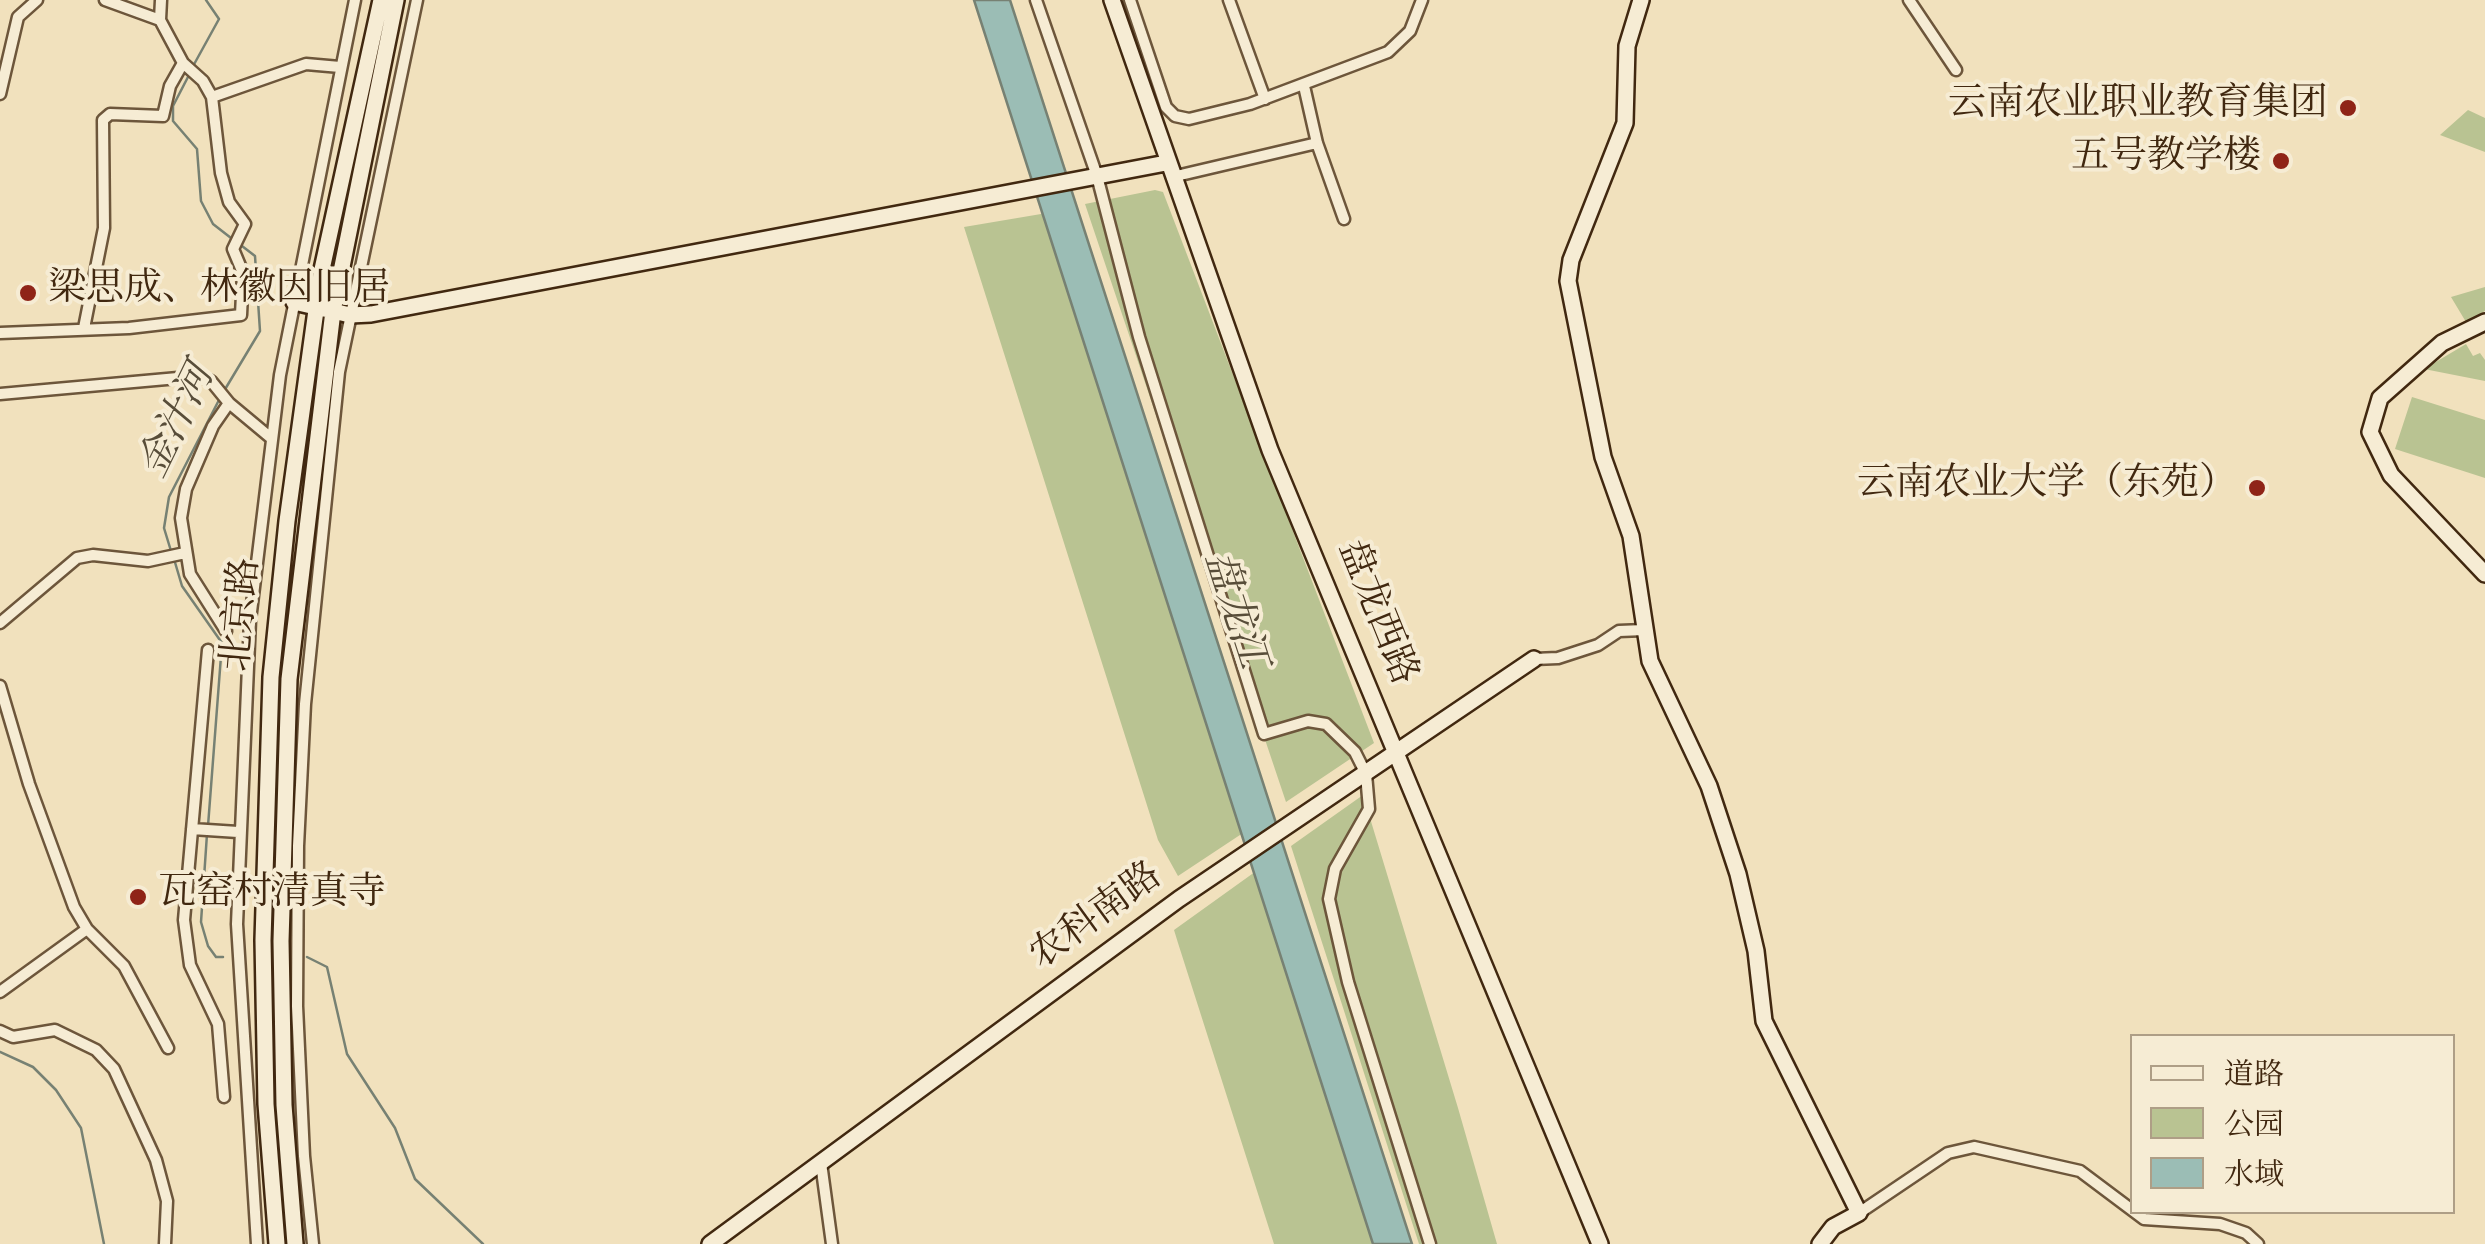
<!DOCTYPE html>
<html>
<head>
<meta charset="utf-8">
<style>
  body { margin:0 }
  #map { position:relative; width:2485px; height:1244px; overflow:hidden; background:#f1e1bd; font-family:"Sorts Mill Goudy","Noto Serif SC",serif }
  canvas { display:block }
  .legend { position:absolute; left:2130px; top:1034px; width:325px; height:180px; box-sizing:border-box; background:#f6ecd4; border:2px solid #ae9e86; margin:0; padding:12px 18px; list-style:none; font-size:30px; color:#412810 }
  .legend li { display:flex; align-items:center; gap:20px; height:50px }
  .legend b { width:50px; border:2px solid #ae9e86 }
</style>
</head>
<body>
<div id="map">
<canvas width="2485" height="1244"></canvas>
<ul class="legend">
<li><b style="height:12px;background:#f6ecd4"></b>道路</li>
<li><b style="height:28px;background:#b9c392"></b>公园</li>
<li><b style="height:28px;background:#9bbdb5"></b>水域</li>
</ul>
</div>
<script>
const ctx = document.querySelector('canvas').getContext('2d');
ctx.lineJoin = 'round';
function fill(path, color) {
  ctx.fillStyle = color;
  ctx.fill(path, 'evenodd');
}
function shape(rows) {
  const path = new Path2D();
  for (const r of rows) {
    path.moveTo(r[0], r[1]);
    for (let i = 2; i < r.length; i += 2) path.lineTo(r[i], r[i + 1]);
  }
  return path;
}
function trace(path, color, width, dash) {
  ctx.strokeStyle = color;
  ctx.lineWidth = width;
  ctx.lineCap = dash ? 'butt' : 'round';
  ctx.setLineDash(dash || []);
  ctx.stroke(path);
}
function label(font, color, halo, rows, align = 'center') {
  ctx.font = font + ' "Sorts Mill Goudy","Noto Serif SC",serif';
  ctx.lineWidth = 8;
  ctx.setLineDash([]);
  ctx.textBaseline = 'middle';
  ctx.strokeStyle = halo;
  ctx.fillStyle = color;
  for (const [text, x, y, turn = 0] of rows) {
    ctx.save();
    ctx.translate(x, y);
    ctx.rotate((+turn || 0) * Math.PI / 180);
    ctx.textAlign = isNaN(turn) ? turn : align;
    if (halo) ctx.strokeText(text, 0, 0);
    ctx.fillText(text, 0, 0);
    ctx.restore();
  }
}
fill(shape([
  [2468,110,2485,118,2485,152,2440,135],
  [1155,190,1163,192,1374,743,1286,802,1085,204],
  [1047,213,1246,831,1178,876,1158,840,964,227],
  [2485,287,2485,311,2466,322,2451,297],
  [2466,344,2473,356,2480,353,2485,360,2485,381,2424,369],
  [2412,397,2485,420,2485,478,2395,449],
  [1363,795,1458,1108,1497,1244,1419,1244,1291,846],
  [1259,869,1378,1244,1274,1244,1178,943,1174,930]
]), '#b9c392');
const water = shape([
  [974,0,1010,0,1412,1244,1373,1244,974,0]
]);
fill(water, '#9bbdb5');
trace(water, '#778173', 2.5);
trace(shape([
  [192,68,219,19,206,0],
  [189,75,173,106,173,121,197,149,201,201,213,224,231,238],
  [224,391,260,331,255,256,242,246],
  [171,551,164,528,169,497,220,398],
  [174,559,182,586,222,643,208,826],
  [207,834,201,922,208,946,216,957,223,957],
  [307,957,327,967,347,1054,395,1128,415,1179,483,1244],
  [0,1052,33,1067,56,1090,81,1128,104,1244]
]), '#778173', 2.5);
const street = shape([
  [1036,0,1097,176,1139,337,1264,734,1308,721,1326,724,1355,752,1366,774,1369,809,1335,869,1329,899,1348,982,1430,1244],
  [1130,0,1166,107,1175,116,1189,119,1250,104,1388,52,1410,31,1422,0],
  [1229,0,1265,99],
  [1909,0,1956,70],
  [160,20,161,0],
  [1304,86,1317,143,1344,219],
  [0,94,18,17,37,0],
  [212,97,306,64,340,67],
  [1172,177,1317,143],
  [84,328,104,228,103,120,110,114,163,116,170,86,183,63],
  [0,333,129,328,241,315,243,273,233,249,245,224,229,202,221,173,212,97,203,81,183,63,160,20,105,0],
  [0,394,200,376,211,381,229,403],
  [0,623,77,558,93,555,148,561,185,553],
  [226,631,190,574,181,518,186,489,213,426,229,403,271,438],
  [208,650,184,920,190,965,218,1024,224,1097],
  [1534,659,1558,658,1598,645,1619,631,1644,630],
  [0,686,29,784,74,907,87,929,124,966,168,1048],
  [192,829,238,832],
  [0,992,87,929],
  [0,1031,13,1037,55,1030,96,1050,114,1069,156,1160,167,1201,165,1244],
  [821,1163,832,1244],
  [1859,1213,1948,1153,1974,1147,2080,1171,2144,1219,2220,1224,2246,1233,2258,1244],
  [257,1244,237,924,250,620,280,375,355,0],
  [313,1244,304,1156,297,1006,298,846,305,704,339,372,417,0]
]);
const secondary = shape([
  [1112,0,1270,450,1600,1244],
  [1641,0,1627,46,1625,123,1571,260,1568,281,1603,457,1631,536,1650,661,1709,786,1738,874,1756,951,1764,1021,1859,1213,1833,1227,1820,1244],
  [294,302,350,315,371,314,1166,163],
  [2485,322,2442,343,2380,398,2370,432,2391,475,2485,574],
  [277,1244,266,1104,263,940,271,677,287,521,321,274,381,0],
  [295,1244,284,1105,281,941,289,679,333,311,396,0],
  [710,1244,1179,899,1534,659]
]);
trace(street, '#6d563b', 15);
trace(secondary, '#412810', 20);
trace(street, '#f6ecd4', 10);
trace(secondary, '#f6ecd4', 15);
for (const [x, y, r, color] of [
  [2348,108,10,"#8f2418"],
  [2281,161,10,"#8f2418"],
  [28,293,10,"#8f2418"],
  [2257,488,10,"#8f2418"],
  [138,897,10,"#8f2418"]
]) {
  const dot = new Path2D();
  dot.arc(x, y, r, 0, 2 * Math.PI);
  ctx.fillStyle = color;
  ctx.fill(dot);
  trace(dot, '#f6ecd4', 4);
}
label('38px', '#412810', '#f6ecd4', [
  ["云南农业职业教育集团",2328,108],
  ["五号教学楼",2261,161],
  ["梁思成、林徽因旧居",48,293,"left"],
  ["云南农业大学（东苑）",2237,488],
  ["瓦窑村清真寺",158,897,"left"]
], 'right');
label('38px', '#412810', '#f6ecd4', [
  ["盘龙西路",1374,614,68],
  ["北京路",245,615,-85],
  ["农科南路",1098,919,-36]
]);
label('italic 40px', '#584d39', '#f6ecd4', [
  ["金汁河",181,423,-64],
  ["盘龙江",1231,611,72]
]);
</script>
</body>
</html>
